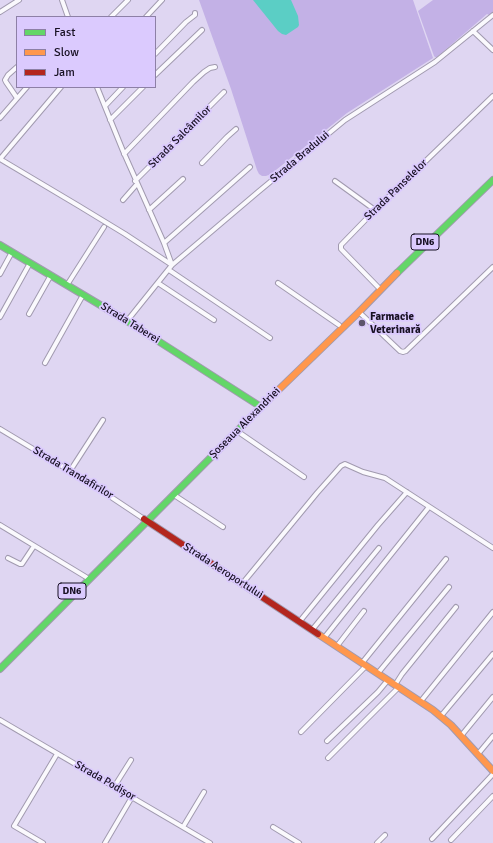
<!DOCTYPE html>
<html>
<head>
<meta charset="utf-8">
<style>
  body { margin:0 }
  #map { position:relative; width:493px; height:843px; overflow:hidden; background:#dfd6f2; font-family:Signika,sans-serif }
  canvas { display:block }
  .legend { position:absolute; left:16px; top:16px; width:140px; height:72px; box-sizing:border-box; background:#dbcafe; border:1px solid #8d80a6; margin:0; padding:5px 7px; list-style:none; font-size:12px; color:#171022 }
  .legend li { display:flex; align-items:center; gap:8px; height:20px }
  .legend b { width:20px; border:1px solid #8d80a6 }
</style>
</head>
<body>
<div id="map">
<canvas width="493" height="843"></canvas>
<ul class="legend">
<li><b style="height:5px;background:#63d668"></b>Fast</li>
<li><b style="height:5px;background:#ff974d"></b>Slow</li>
<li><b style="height:5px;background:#b3261e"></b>Jam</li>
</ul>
</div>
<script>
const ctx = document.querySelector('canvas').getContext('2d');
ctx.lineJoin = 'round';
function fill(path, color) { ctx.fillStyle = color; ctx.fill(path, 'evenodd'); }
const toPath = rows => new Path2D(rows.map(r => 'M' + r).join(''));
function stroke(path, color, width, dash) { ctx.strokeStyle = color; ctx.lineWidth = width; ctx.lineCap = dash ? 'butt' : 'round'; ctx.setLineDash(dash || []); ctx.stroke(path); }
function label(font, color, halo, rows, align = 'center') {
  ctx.font = font + ' Signika,sans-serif'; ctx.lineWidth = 3.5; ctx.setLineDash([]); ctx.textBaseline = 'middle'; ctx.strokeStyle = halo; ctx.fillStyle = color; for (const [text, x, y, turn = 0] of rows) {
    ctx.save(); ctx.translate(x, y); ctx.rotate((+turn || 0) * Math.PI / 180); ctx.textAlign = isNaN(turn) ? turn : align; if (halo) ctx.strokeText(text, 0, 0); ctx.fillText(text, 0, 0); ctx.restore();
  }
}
fill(toPath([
  [199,0,413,0,433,58,347,113,271,174,266,176,262,176,259,174,257,170,231,89],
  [433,0,493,0,493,12,489,15,487,14,437,57,435,57,434,56,418,11]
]), '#c3b1e6');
fill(toPath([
  [253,0,291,0,298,16,299,25,298,27,286,35,282,34,278,31]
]), '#5bcec5');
const street = toPath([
  [62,0,68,17],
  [0,12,19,0],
  [111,17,128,0],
  [146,17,162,0],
  [473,31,493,50],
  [155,54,186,22,195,15,195,13],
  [17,67,8,75,5,80,6,82,17,98],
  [155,75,202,30],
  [97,87,123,151,164,243,172,265],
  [105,106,123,87],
  [0,118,27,87],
  [110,120,143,87],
  [124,154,193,82,204,72,210,68,215,67],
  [0,159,79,206,125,234,172,265],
  [0,159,61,87],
  [202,163,227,137,236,129],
  [135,181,224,92],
  [335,181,375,210],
  [123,200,137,184],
  [149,210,183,179],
  [164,243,250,167],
  [169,270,270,338],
  [0,274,12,252],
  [158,283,214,320],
  [278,283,339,325],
  [67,285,104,227],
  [378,287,341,249,341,245,375,210,493,96],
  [359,312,400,351,403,352,406,351,493,267],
  [29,314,51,275],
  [0,317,30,263],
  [127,321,172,265,258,192,345,120,435,62,493,15],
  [45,363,83,295],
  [0,429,90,483,144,519],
  [237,431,304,477],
  [70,471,103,420],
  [174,495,223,527],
  [0,525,86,577],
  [8,558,20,564,22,564,34,546],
  [242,584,317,493,341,466,345,464,363,472,385,478,493,548],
  [300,621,378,525,407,492],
  [312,630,379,548],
  [324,638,429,507],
  [337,646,364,611],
  [362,663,446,559],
  [378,673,449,587],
  [395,685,402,674,456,607],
  [421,701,493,612],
  [441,716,493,654],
  [0,720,210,843],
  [301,732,366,666],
  [461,736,493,697],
  [327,741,378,692,388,680],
  [478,754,493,736],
  [328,758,399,687],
  [114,787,131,760],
  [183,827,204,792],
  [273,827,299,843],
  [432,839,493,774],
  [451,840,493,796],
  [43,843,14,826,57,754],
  [105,843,132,797],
  [377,843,385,835]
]);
const fast = toPath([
  [0,245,127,321,258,405],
  [397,273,493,180],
  [0,669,267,401]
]);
const slow = toPath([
  [267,401,359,312,397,273],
  [318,634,433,710,451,725,493,771]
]);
const jam = toPath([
  [144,519,318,634]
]);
stroke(street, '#a19aaf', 6);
stroke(fast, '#a19aaf', 8);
stroke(slow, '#a19aaf', 8);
stroke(jam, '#a19aaf', 8);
stroke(street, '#faf9fd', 4);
stroke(fast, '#63d668', 6);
stroke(slow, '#ff974d', 6);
stroke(jam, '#b3261e', 6);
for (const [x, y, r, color] of [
  [362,323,4,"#5d556b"]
]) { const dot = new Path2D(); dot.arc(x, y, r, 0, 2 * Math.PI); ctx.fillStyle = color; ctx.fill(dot); stroke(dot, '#dbcafe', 1.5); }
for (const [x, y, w] of [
  [425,242,28],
  [72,591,28]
]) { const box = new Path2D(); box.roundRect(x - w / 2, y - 8, w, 16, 3); ctx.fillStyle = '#dbcafe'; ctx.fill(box); stroke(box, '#171022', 1); }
label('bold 10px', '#171022', null, [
  ["DN6",425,242],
  ["DN6",72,591]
]);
label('11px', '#171022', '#dbcafe', [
  ["Strada Salcâmilor",180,137,-45],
  ["Strada Bradului",300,157,-40],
  ["Strada Panselelor",396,190,-44],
  ["Strada Taberei",130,323,32],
  ["Șoseaua Alexandriei",245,423,-45],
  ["Strada Trandafirilor",73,473,31],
  ["Strada Aeroportului",223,571,33],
  ["Strada Podișor",105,781,30]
]);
label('bold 11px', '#171022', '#dbcafe', [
  ["Farmacie",370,317],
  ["Veterinară",370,330]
], 'left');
</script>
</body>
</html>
